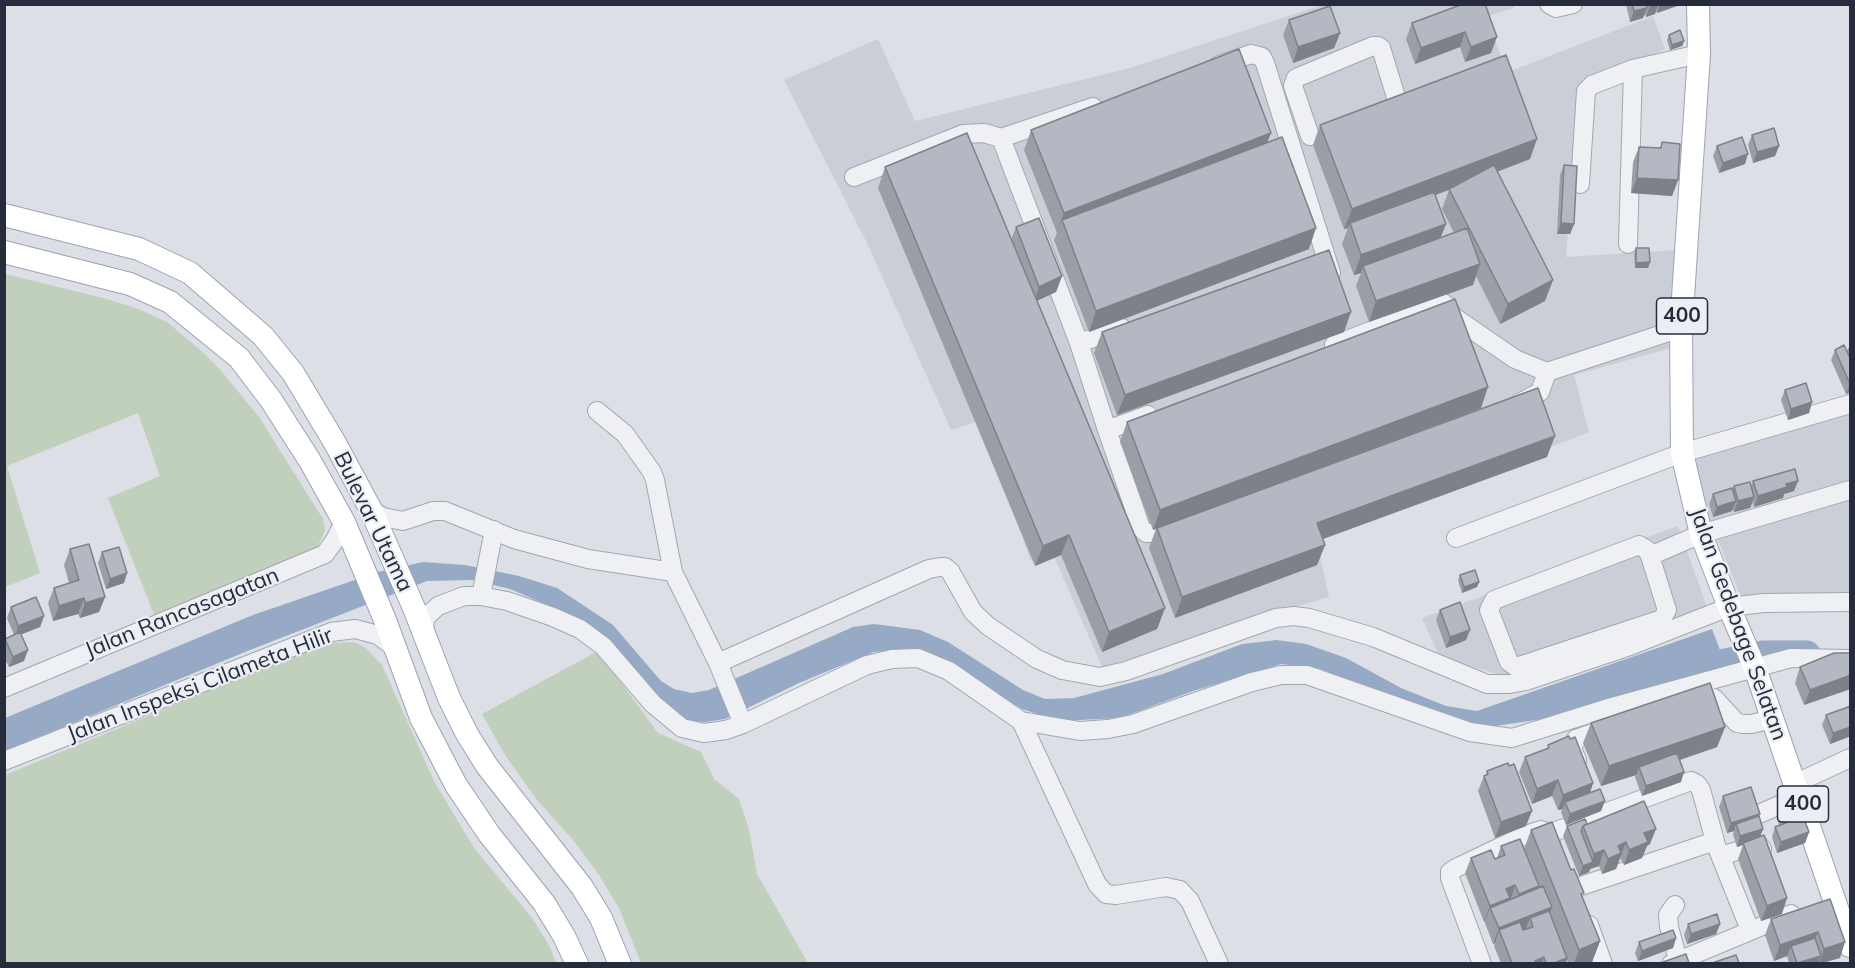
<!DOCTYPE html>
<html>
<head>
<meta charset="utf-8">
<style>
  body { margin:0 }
  #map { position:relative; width:1855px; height:968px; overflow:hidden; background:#dcdfe6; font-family:Mulish,sans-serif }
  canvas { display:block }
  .frame { position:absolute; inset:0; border:6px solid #262c3b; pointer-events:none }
</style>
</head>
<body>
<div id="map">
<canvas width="1855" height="968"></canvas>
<div class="frame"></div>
</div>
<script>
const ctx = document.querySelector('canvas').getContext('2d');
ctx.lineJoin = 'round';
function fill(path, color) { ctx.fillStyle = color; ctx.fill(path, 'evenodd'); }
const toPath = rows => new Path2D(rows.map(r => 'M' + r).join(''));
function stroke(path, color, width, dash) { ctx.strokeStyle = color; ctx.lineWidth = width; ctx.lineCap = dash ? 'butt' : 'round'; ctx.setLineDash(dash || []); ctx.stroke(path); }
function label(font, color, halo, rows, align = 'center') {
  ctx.font = font + ' Mulish,sans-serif'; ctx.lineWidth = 4.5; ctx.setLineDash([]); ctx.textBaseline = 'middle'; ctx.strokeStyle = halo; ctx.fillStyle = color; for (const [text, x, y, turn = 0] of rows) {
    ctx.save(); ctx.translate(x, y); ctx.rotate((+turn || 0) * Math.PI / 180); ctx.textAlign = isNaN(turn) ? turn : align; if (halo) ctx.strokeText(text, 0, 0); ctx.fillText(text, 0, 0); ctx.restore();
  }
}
fill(toPath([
  [1322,5,1512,5,1514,8,1485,17,1508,72,1653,16,1665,49,1579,87,1566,257,1676,250,1682,345,1574,375,1589,432,1316,537,1329,597,1224,628,1175,646,1102,667,1053,554,1031,561,979,421,951,430,867,243,784,80,878,39,915,121,1130,68],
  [1850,406,1850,594,1822,602,1740,595,1700,495,1694,446],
  [1678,526,1710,615,1518,678,1493,673,1439,656,1422,618]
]), '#caced7');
fill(toPath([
  [5,274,107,299,141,310,167,322,198,348,218,367,259,417,323,519,325,531,316,550,155,617,108,498,160,476,138,413,7,466,40,573,5,587],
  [354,642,366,648,382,665,435,783,474,848,532,918,550,947,556,963,5,964,5,775,325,643],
  [598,651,658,733,701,752,714,779,739,799,749,829,757,874,808,963,641,963,619,908,599,875,574,841,537,800,505,755,482,714]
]), '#c1cfbd');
fill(toPath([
  [423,562,465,565,519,576,557,588,613,625,661,681,674,689,692,693,709,690,853,627,874,624,920,630,948,642,1023,690,1045,699,1074,698,1163,674,1242,644,1277,640,1306,644,1346,658,1401,688,1446,706,1477,711,1712,629,1726,666,1571,715,1495,726,1446,719,1318,668,1281,664,1193,691,1120,718,1059,721,1022,709,932,656,907,649,874,652,799,683,725,719,706,722,686,721,662,703,606,639,578,618,510,589,472,580,427,581,245,652,5,751,5,718,253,615,378,572]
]), '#97aac5');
stroke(toPath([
  [1688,670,1763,654,1807,654]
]), '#97aac5', 27);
const minor = toPath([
  [1549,4,1556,8,1573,4],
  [1219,65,1251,54,1262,57,1265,63,1331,273],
  [1310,136,1293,86,1296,78,1373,46,1378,46,1381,48,1396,97],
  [1001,138,1093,107],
  [854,177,963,134,984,133,1001,138,1079,343,1107,430,1148,415],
  [1580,184,1586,91,1592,85,1633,69,1699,54],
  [1628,244,1633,69],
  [1079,343,1122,328],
  [1334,345,1443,303,1447,306,1454,317,1515,359,1547,372,1681,328],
  [1518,404,1540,392,1547,372],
  [597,411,625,434,652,472,655,480,673,572],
  [1107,430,1141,528,1146,533,1158,533,1177,526],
  [371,510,383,517,403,521,433,511,445,511,514,539,588,559,673,572,718,663,743,724],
  [1456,538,1682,453,1850,404],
  [1650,556,1667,610,1662,619,1516,667,1509,662,1489,610,1494,600,1639,545,1647,550,1650,556,1701,534,1850,490],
  [481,596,494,530],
  [424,634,425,618,438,606,464,596,481,596,507,601,553,617,580,629,603,646,653,704,682,728,704,733,726,730,743,724,867,665,892,659,918,658,949,671,1021,721,1080,731,1108,729,1133,724,1252,682,1281,675,1307,675,1470,732,1512,738,1605,709,1791,658,1850,659],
  [718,663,929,569,940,567,945,567,950,571,973,612,988,626,1037,659,1062,670,1100,677,1126,671,1276,618,1294,616,1309,618,1373,637,1487,684,1510,684,1526,681,1630,646,1729,607,1764,603,1850,602],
  [4,688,325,554,335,540,344,522],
  [1694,700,1705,697,1714,698,1737,723,1743,724,1751,724,1773,719],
  [1021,721,1097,884,1106,894,1116,895,1166,887,1180,890,1190,901,1219,964],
  [1577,760,1573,751,1573,745,1576,739,1607,728],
  [4,761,331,632,355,629,378,635,395,648],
  [1797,786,1805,779,1850,758],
  [1759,814,1800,796],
  [1551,833,1691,781,1697,784,1701,790,1715,841,1575,888],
  [1716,845,1750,930],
  [1721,856,1756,845,1759,845,1762,849],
  [1675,905,1668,915,1669,927,1678,960],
  [1589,925,1603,964],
  [1482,964,1450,878,1450,872,1456,868,1525,835,1541,830,1551,833,1552,836],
  [1671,964,1791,914]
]);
const major = toPath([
  [1698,4,1699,54,1681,328,1682,453,1701,534,1729,607,1755,668,1850,946],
  [4,215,139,249,190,273,263,336,293,373,335,443,371,510,414,608,449,698,467,734,487,766,582,887,601,918,620,964],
  [4,252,130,284,170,302,239,358,271,400,310,461,344,522,385,620,421,718,456,785,489,834,544,903,564,936,577,964]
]);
stroke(minor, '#a2a6af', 20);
stroke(major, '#9ca3b1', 24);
stroke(minor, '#eef0f4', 18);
stroke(major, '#fff', 22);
fill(toPath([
  [1463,4,1491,53,1465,62,1460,47,1415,64,1406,39,1412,23],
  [1626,4,1678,4,1677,6,1657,13,1656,11,1655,14,1646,17,1645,14,1643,18,1630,22],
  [1289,20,1340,33,1334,48,1293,63,1283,35],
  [1669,35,1684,41,1682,46,1670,50,1667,40],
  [1320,125,1530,159,1497,172,1545,301,1500,324,1476,276,1473,285,1369,322,1356,286,1361,273,1354,275,1342,244,1348,228,1344,229,1313,145],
  [1449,190,1442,209,1454,233,1441,238,1435,195],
  [1031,130,1267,142,1309,249,1089,332,1054,240,1057,233,1024,150],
  [1752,135,1779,146,1775,156,1753,163,1748,145],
  [1662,142,1678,180,1672,196,1631,193,1633,162,1639,147,1660,148],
  [1717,146,1745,164,1719,173,1713,156],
  [1564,165,1574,224,1570,234,1557,234,1560,175],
  [885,167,1011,240,1016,227,1062,276,1056,292,1037,301,1165,608,1157,629,1102,652,1061,555,1035,566,878,188],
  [1636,248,1650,262,1648,268,1635,268,1634,254],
  [1102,332,1344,332,1117,415,1094,353],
  [1851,347,1851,392,1846,394,1831,360,1835,350,1847,352,1848,348],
  [1785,390,1812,402,1809,413,1788,420,1781,400],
  [1481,408,1306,473,1547,457,1323,539,1325,545,1317,565,1175,618,1149,548,1156,529,1153,530,1120,442,1127,422],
  [1753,481,1794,491,1784,494,1783,498,1754,507,1753,502,1750,508,1734,512,1733,508,1732,511,1713,517,1709,504,1713,494,1732,490,1734,486,1751,487],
  [70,549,105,597,99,612,80,618,78,614,53,621,48,603,54,588,69,583,64,565],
  [102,552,124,583,106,589,98,563],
  [1460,575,1479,582,1477,587,1462,593,1458,580],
  [11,607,44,616,40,627,21,634,24,661,9,667,4,658,4,639,14,635,7,618],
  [1440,610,1466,640,1446,648,1436,620],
  [1851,653,1804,705,1795,683,1800,667],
  [1851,706,1851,736,1830,744,1822,725,1826,715],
  [1591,723,1725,727,1717,747,1680,760,1681,782,1642,796,1635,777,1636,775,1601,786,1583,743],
  [1548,745,1593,783,1590,793,1601,811,1566,825,1561,812,1563,809,1558,810,1552,796,1532,804,1519,772,1525,757,1547,749],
  [1487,771,1526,826,1495,838,1478,791,1484,776,1486,775],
  [1723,796,1759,816,1763,829,1760,837,1782,914,1761,921,1738,859,1743,845,1737,847,1733,834,1734,831,1727,833,1719,807],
  [1781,811,1807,818,1806,822,1809,832,1805,843,1777,853,1772,837,1775,827,1779,826,1778,821],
  [1587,824,1650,844,1647,846,1642,858,1624,865,1620,858,1616,869,1602,874,1599,866,1590,869,1589,872,1579,876,1563,836,1567,826],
  [1531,830,1582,897,1600,941,1592,962,1588,963,1568,963,1567,960,1566,963,1501,963,1494,946,1495,943,1493,944,1485,923,1485,921,1484,922,1465,873,1471,858,1495,859,1497,858,1501,846,1524,849],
  [1830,899,1840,958,1822,963,1789,963,1787,956,1774,961,1765,935,1771,919],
  [1688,924,1720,924,1716,934,1687,944,1684,935],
  [1676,938,1673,948,1638,961,1635,953,1639,942]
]), '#9a9ea7');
fill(toPath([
  [1656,4,1658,4,1655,14,1646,17,1650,6],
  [1660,4,1678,4,1677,6,1657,13],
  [1647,8,1643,18,1630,22,1634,11],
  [1465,32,1460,47,1415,64,1421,48],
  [1340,33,1334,48,1293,63,1298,47],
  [1497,37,1491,53,1465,62,1471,47],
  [1684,41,1682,46,1670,50,1672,45],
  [1271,133,1263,153,1062,220,1056,233,1064,213],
  [1537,139,1530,159,1351,227,1350,223,1348,228,1344,229,1352,209],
  [1779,146,1775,156,1753,163,1757,152],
  [1748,154,1745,164,1719,173,1723,163],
  [1637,178,1678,180,1672,196,1631,193],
  [1561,223,1574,224,1570,234,1557,234],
  [1446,224,1438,244,1363,266,1361,273,1354,275,1361,255],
  [1316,228,1309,249,1089,332,1096,311],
  [1650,262,1648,268,1635,268,1636,263],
  [1480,264,1473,285,1369,322,1376,301],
  [1062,276,1056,292,1034,302,1039,287],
  [1553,280,1545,301,1500,324,1508,304],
  [1351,312,1344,332,1117,415,1125,395],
  [1851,383,1851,392,1846,394,1850,384],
  [1488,387,1481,408,1157,529,1157,528,1156,529,1153,530,1160,510],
  [1812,402,1809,413,1788,420,1791,409],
  [1555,436,1547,457,1309,544,1317,523],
  [1798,481,1794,491,1784,494,1783,498,1754,507,1758,496,1786,484],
  [1754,497,1750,508,1734,512,1738,501],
  [1736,501,1732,511,1713,517,1717,507],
  [1069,535,1061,555,1035,566,1043,546],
  [1325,545,1317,565,1175,618,1182,597],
  [127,573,124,583,106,589,110,579],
  [1479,582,1477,587,1462,593,1464,587],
  [105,597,99,612,80,618,85,603],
  [84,598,78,614,53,621,59,606],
  [1165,608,1157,629,1102,652,1109,632],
  [44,616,40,627,15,637,18,626],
  [1470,630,1466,640,1446,648,1450,637],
  [28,650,24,661,9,667,13,657],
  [1851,675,1851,689,1804,705,1810,690],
  [1725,727,1717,747,1641,773,1639,767,1636,775,1601,786,1609,766],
  [1851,727,1851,736,1830,744,1833,733],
  [1684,772,1681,782,1642,796,1646,786],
  [1558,780,1552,796,1532,804,1537,789],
  [1593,783,1588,799,1565,802,1563,809,1558,810,1563,795],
  [1605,801,1601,811,1566,825,1570,814],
  [1532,811,1526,826,1495,838,1501,822],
  [1760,814,1756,824,1736,824,1734,831,1727,833,1731,823],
  [1656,829,1650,844,1647,846,1642,858,1624,865,1629,850,1644,833],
  [1763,829,1759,839,1743,843,1743,845,1737,847,1740,836],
  [1809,832,1805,843,1777,853,1781,842],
  [1626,842,1616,869,1602,874,1608,859,1618,846],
  [1604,850,1599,866,1590,869,1589,872,1579,876,1583,866,1592,862,1594,854],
  [1515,885,1510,901,1490,908,1485,921,1484,922,1490,906,1506,889],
  [1539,886,1534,901,1513,909,1519,894],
  [1787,898,1782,914,1761,921,1767,906],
  [1552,907,1546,923,1533,927,1530,918,1525,931,1499,930,1495,943,1493,944,1499,928],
  [1720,924,1716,934,1687,944,1691,934],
  [1818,932,1812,947,1791,946,1787,956,1774,961,1780,945],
  [1676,938,1673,948,1638,961,1642,951],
  [1600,941,1592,962,1588,963,1574,963,1579,950],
  [1845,942,1840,958,1822,963,1819,963,1824,949],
  [1821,956,1818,963,1798,963],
  [1544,957,1542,963,1534,963,1535,961],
  [1567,958,1566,963,1554,963]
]), '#7d8188');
const building = toPath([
  [1463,4,1485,4,1497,37,1471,47,1465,32,1421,48,1412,23,1463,4],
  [1632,4,1646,4,1647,8,1634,11,1632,4],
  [1330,6,1340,33,1298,47,1289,20,1330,6],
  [1680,30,1684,41,1672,45,1669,35,1680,30],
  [1239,49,1271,133,1064,213,1031,130,1239,49],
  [1506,55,1537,139,1352,209,1320,125,1506,55],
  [1774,128,1779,146,1757,152,1752,135,1774,128],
  [967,133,1165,608,1109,632,1069,535,1043,546,885,167,967,133],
  [1282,137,1316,228,1096,311,1062,220,1282,137],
  [1742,137,1748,154,1723,163,1717,146,1742,137],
  [1662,142,1680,144,1678,180,1637,178,1639,147,1661,148,1662,142],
  [1494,165,1553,280,1508,304,1449,189,1494,165],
  [1564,165,1577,166,1574,224,1561,223,1564,165],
  [1434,192,1446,224,1361,255,1350,223,1434,192],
  [1039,218,1062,276,1039,287,1016,227,1039,218],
  [1467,228,1480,264,1376,301,1363,266,1467,228],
  [1636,248,1649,248,1650,262,1636,263,1636,248],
  [1329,250,1351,312,1125,395,1102,332,1329,250],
  [1455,299,1488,387,1160,510,1127,422,1455,299],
  [1844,345,1851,360,1850,384,1835,350,1844,345],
  [1806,383,1812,402,1791,409,1785,390,1806,383],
  [1538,388,1555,436,1317,523,1325,545,1182,597,1157,528,1538,388],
  [1795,469,1798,481,1786,484,1787,487,1758,496,1753,481,1795,469],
  [1750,482,1754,497,1738,501,1734,486,1750,482],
  [1732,488,1736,501,1717,507,1713,494,1732,488],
  [89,544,105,597,85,603,84,598,59,606,54,588,79,580,70,549,89,544],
  [119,547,127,573,110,579,102,552,119,547],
  [1475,570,1479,582,1464,587,1460,575,1475,570],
  [36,597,44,616,18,626,11,607,36,597],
  [1460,602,1470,630,1450,637,1440,610,1460,602],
  [20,632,28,650,13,657,5,639,20,632],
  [1834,653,1851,653,1851,675,1810,690,1800,667,1834,653],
  [1710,683,1725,727,1609,766,1591,723,1710,683],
  [1851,706,1851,727,1833,733,1826,715,1851,706],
  [1569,736,1570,739,1575,737,1593,783,1563,795,1558,780,1537,789,1525,757,1549,748,1548,745,1569,736],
  [1677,753,1684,772,1646,786,1639,767,1677,753],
  [1508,763,1509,766,1514,764,1532,811,1501,822,1484,776,1488,774,1487,771,1508,763],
  [1751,787,1760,814,1731,823,1723,796,1751,787],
  [1600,789,1605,801,1570,814,1565,802,1600,789],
  [1644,801,1656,829,1644,833,1648,842,1629,850,1626,842,1618,846,1621,853,1608,859,1604,850,1594,854,1583,826,1644,801],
  [1803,804,1807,818,1804,819,1809,832,1781,842,1775,827,1786,823,1781,811,1803,804],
  [1759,816,1763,829,1740,836,1736,824,1759,816],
  [1585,819,1587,824,1583,826,1581,831,1593,862,1583,866,1567,826,1585,819],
  [1552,822,1571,870,1574,869,1584,893,1581,894,1600,941,1579,950,1531,830,1552,822],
  [1764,835,1787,898,1767,906,1743,843,1764,835],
  [1520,839,1539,886,1519,894,1515,885,1506,889,1510,898,1490,906,1471,858,1491,850,1495,859,1505,855,1501,846,1520,839],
  [1543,886,1552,907,1499,928,1490,908,1543,886],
  [1830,899,1845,942,1824,949,1818,932,1780,945,1771,919,1830,899],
  [1549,911,1567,958,1554,963,1546,963,1544,957,1535,961,1535,963,1512,963,1499,930,1520,922,1523,930,1533,927,1530,918,1549,911],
  [1717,914,1720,924,1691,934,1688,924,1717,914],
  [1673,930,1676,938,1642,951,1639,942,1673,930],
  [1815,938,1821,956,1797,963,1791,946,1815,938],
  [1686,954,1689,963,1663,963,1663,962,1686,954],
  [1736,955,1739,963,1712,963,1736,955]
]);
fill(building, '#b3b8c2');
stroke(building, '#7d8188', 1.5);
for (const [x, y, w] of [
  [1682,316,51],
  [1803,804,51]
]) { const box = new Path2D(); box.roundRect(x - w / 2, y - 18, w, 36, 4.5); ctx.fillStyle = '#ebeef3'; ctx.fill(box); stroke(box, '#262c3b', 1.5); }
label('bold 21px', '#262c3b', null, [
  ["400",1682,316],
  ["400",1803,804]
]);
label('22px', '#262c3b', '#ebeef3', [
  ["Bulevar Utama",373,522,64],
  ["Jalan Rancasagatan",182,613,-22],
  ["Jalan Gedebage Selatan",1738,624,70],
  ["Jalan Inspeksi Cilameta Hilir",200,685,-21]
]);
</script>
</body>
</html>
